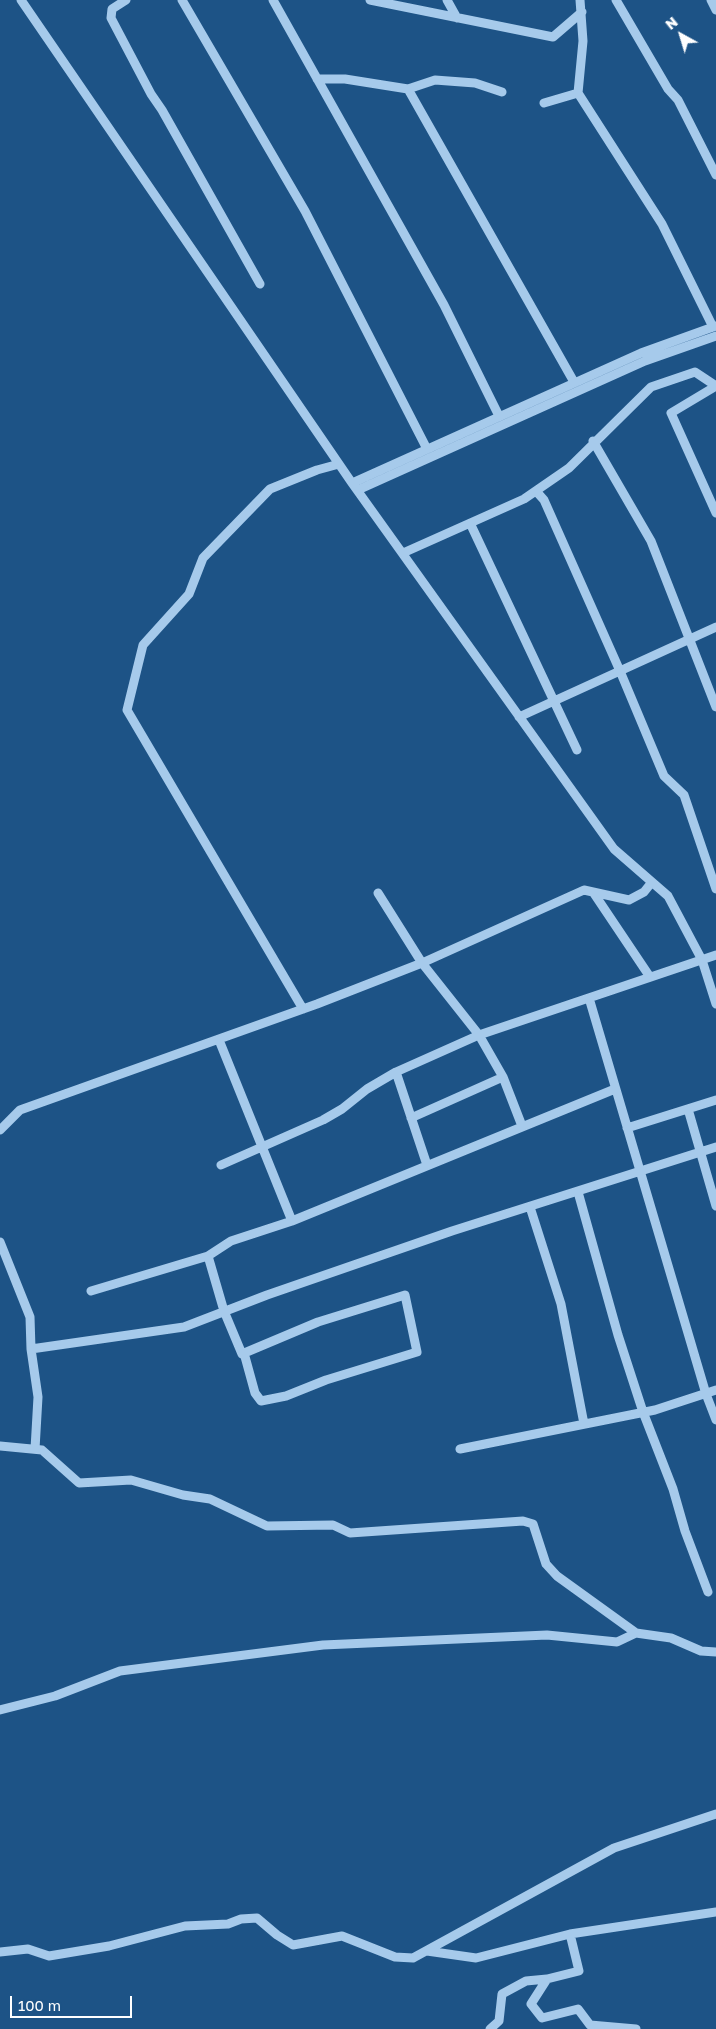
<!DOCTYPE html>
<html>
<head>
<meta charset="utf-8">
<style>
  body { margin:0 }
  #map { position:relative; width:716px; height:2029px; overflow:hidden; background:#1d5386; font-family:"Golos Text",sans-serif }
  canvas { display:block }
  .north { position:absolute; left:656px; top:10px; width:50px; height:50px; -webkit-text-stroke:4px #1d5386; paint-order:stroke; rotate:321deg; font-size:14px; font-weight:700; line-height:20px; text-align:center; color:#fff }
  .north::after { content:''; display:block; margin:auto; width:18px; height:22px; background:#fff; clip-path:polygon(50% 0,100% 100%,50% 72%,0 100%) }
  .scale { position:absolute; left:10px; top:1996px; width:122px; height:22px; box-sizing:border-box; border:2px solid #fff; border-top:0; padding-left:6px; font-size:15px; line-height:18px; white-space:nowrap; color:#fff; -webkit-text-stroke:4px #1d5386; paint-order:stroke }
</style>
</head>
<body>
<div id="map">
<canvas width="716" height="2029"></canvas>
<div class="north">N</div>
<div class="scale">100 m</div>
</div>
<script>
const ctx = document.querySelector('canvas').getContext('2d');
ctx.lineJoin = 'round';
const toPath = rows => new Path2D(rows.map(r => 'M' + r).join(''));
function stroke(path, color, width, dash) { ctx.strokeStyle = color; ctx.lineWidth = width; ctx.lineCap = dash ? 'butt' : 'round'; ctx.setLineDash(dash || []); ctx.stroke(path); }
stroke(toPath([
  [21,0,352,483,614,849,668,896,702,960,716,1004],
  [126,0,112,9,111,18,151,94,162,110,260,284],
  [182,0,305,211,427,449],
  [273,0,444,305,499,416],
  [370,0,553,37,582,12],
  [447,0,457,18],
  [616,0,668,89,678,100,716,175],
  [711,0,716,10],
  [317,79,345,79,408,89,435,80,475,83,502,92],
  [408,89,574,382],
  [578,93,662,224,713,327],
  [544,103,578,93,583,41,580,0],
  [593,441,651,541,716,707],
  [352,483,641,353,716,326],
  [358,490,645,361,716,336],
  [536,491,544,500,620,671,664,776,684,795,716,889],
  [470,523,577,750],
  [403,553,524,499,569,468,651,387,695,372,716,386,671,413,716,513],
  [519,717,716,627],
  [593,892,650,977],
  [378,893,422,963,479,1035,503,1077,522,1126],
  [589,998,706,1394,716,1420],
  [303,1009,127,710,143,645,189,594,203,558,270,489,317,470,339,464],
  [219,1040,292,1221],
  [396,1072,427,1165],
  [688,1109,716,1206],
  [411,1118,503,1077],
  [627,1128,716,1100],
  [0,1130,20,1110,317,1004,422,963,584,890,629,900,644,892,652,882],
  [221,1165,323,1120,342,1109,367,1089,396,1072,479,1035,716,955],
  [578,1192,618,1335,643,1412,673,1489,685,1531,708,1592],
  [530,1207,561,1304,584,1424],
  [0,1242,30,1317,31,1349,38,1397,35,1449],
  [208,1256,224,1311,242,1354,318,1322,405,1295,417,1352,326,1380,286,1396,261,1401,255,1393,244,1353],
  [91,1291,208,1256,231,1241,292,1221,615,1089],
  [31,1349,184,1327,267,1295,452,1231,716,1147],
  [0,1446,42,1450,79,1483,131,1480,183,1495,210,1499,267,1526,333,1525,350,1533,523,1521,533,1524,546,1564,557,1576,636,1633,671,1638,701,1651,716,1652],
  [460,1449,655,1410,716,1390],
  [0,1710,55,1696,120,1671,323,1645,547,1635,617,1642,636,1633],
  [570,1934,579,1971,547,1979,531,2004,542,2018,578,2009,590,2025,636,2029],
  [427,1951,476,1958,570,1934,716,1912],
  [0,1952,28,1949,49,1956,109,1946,185,1926,228,1924,241,1919,257,1918,277,1935,293,1945,342,1936,395,1957,413,1958,614,1848,716,1814],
  [490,2029,499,2021,502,1994,526,1981,547,1979]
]), '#a6caeb', 9);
</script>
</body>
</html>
